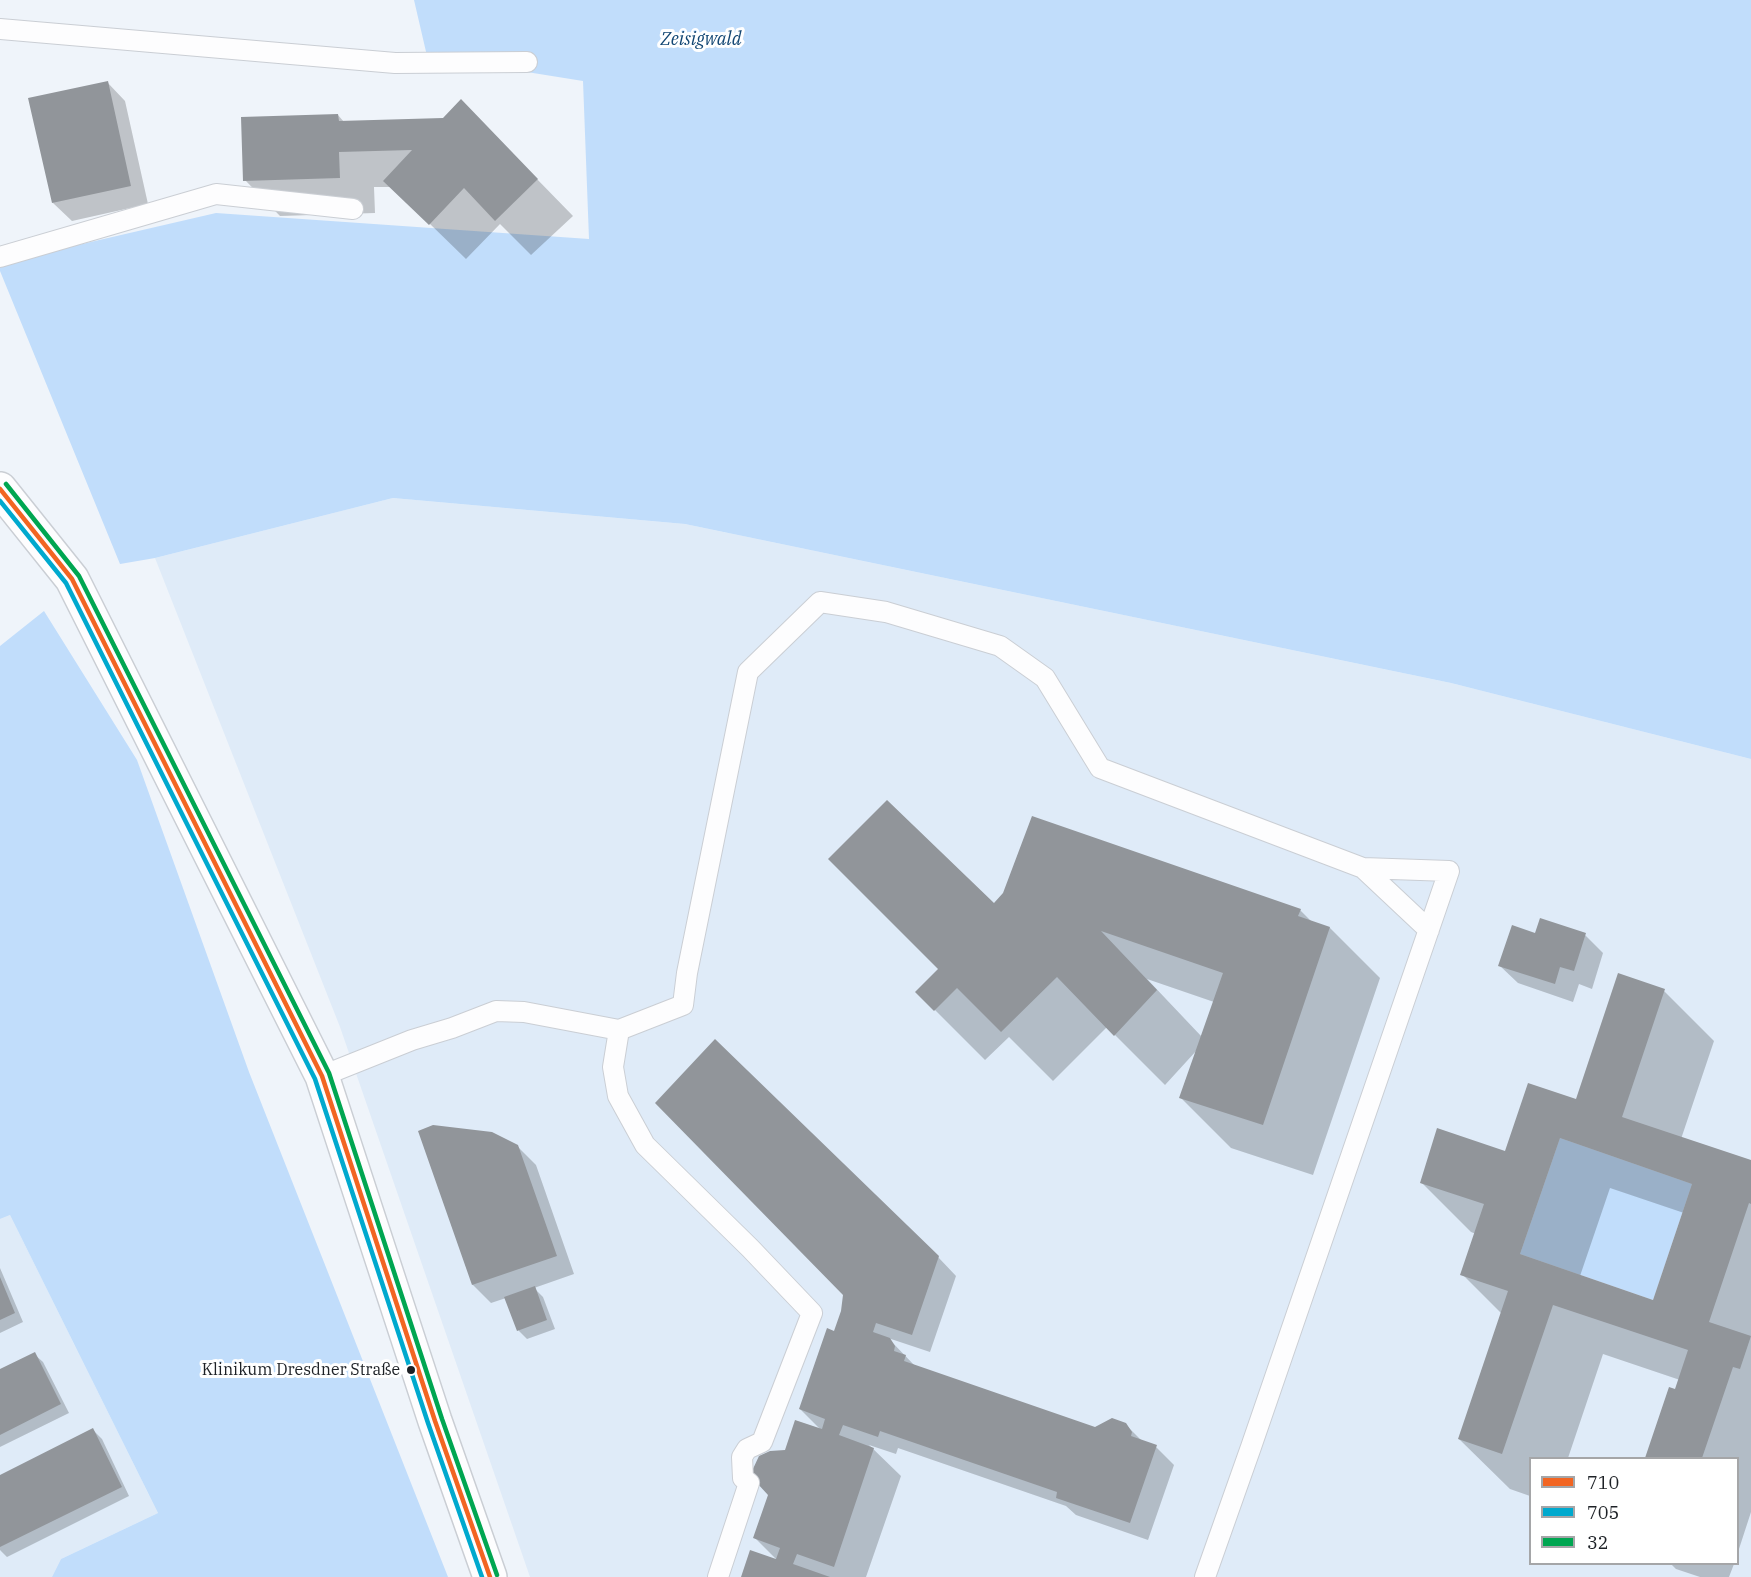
<!DOCTYPE html>
<html>
<head>
<meta charset="utf-8">
<style>
  body { margin:0 }
  #map { position:relative; width:1751px; height:1577px; overflow:hidden; background:#eff4fa; font-family:"IBM Plex Serif",serif }
  canvas { display:block }
  .legend { position:absolute; left:1529px; top:1457px; width:210px; height:108px; box-sizing:border-box; background:#fff; border:2px solid #a5a6a8; margin:0; padding:8px 10px; list-style:none; font-size:18px; color:#1d2126 }
  .legend li { display:flex; align-items:center; gap:12px; height:30px }
  .legend b { width:30px; border:2px solid #a5a6a8 }
</style>
</head>
<body>
<div id="map">
<canvas width="1751" height="1577"></canvas>
<ul class="legend">
<li><b style="height:8px;background:#f26522"></b>710</li>
<li><b style="height:8px;background:#00a9ce"></b>705</li>
<li><b style="height:8px;background:#00a651"></b>32</li>
</ul>
</div>
<script>
const ctx = document.querySelector('canvas').getContext('2d');
ctx.lineJoin = 'round';
function fill(path, color) { ctx.fillStyle = color; ctx.fill(path, 'evenodd'); }
const toPath = rows => new Path2D(rows.map(r => 'M' + r).join(''));
function stroke(path, color, width, dash) { ctx.strokeStyle = color; ctx.lineWidth = width; ctx.lineCap = dash ? 'butt' : 'round'; ctx.setLineDash(dash || []); ctx.stroke(path); }
function label(font, color, halo, rows, align = 'center') {
  ctx.font = font + ' "IBM Plex Serif",serif'; ctx.lineWidth = 6; ctx.setLineDash([]); ctx.textBaseline = 'middle'; ctx.strokeStyle = halo; ctx.fillStyle = color; for (const [text, x, y, turn = 0] of rows) {
    ctx.save(); ctx.translate(x, y); ctx.rotate((+turn || 0) * Math.PI / 180); ctx.textAlign = isNaN(turn) ? turn : align; if (halo) ctx.strokeText(text, 0, 0); ctx.fillText(text, 0, 0); ctx.restore();
  }
}
fill(toPath([
  [393,498,685,524,1451,683,1751,759,1751,1577,530,1577,340,1027,155,558],
  [1530,1458,1738,1458,1738,1564,1530,1564],
  [10,1215,158,1513,61,1559,52,1577,0,1577,0,1219]
]), '#dfebf8');
fill(toPath([
  [414,0,1751,0,1751,759,1451,683,685,524,393,498,155,558,120,564,0,271,0,263,216,213,589,239,583,81,427,56],
  [44,611,137,760,249,1072,448,1577,52,1577,61,1559,158,1513,10,1215,0,1219,0,646],
  [1560,1138,1692,1184,1653,1300,1520,1254]
]), '#c1ddfb');
fill(toPath([
  [107,82,125,101,148,204,72,221,53,203],
  [338,115,344,122,496,137,573,216,531,255,500,224,466,259,392,187,374,187,375,213,280,216,245,180],
  [994,905,1300,910,1312,922,1330,928,1380,978,1313,1175,1231,1148,1181,1098,1197,1050,1165,1085,1107,1027,1053,1081,1009,1037,985,1060,917,992,940,969],
  [1147,979,1214,1002,1202,1037],
  [1536,935,1585,935,1603,953,1592,989,1579,984,1573,1002,1518,983,1499,965],
  [1664,991,1714,1041,1681,1139,1751,1162,1751,1512,1738,1552,1738,1458,1646,1458,1670,1388,1676,1390,1680,1380,1603,1354,1568,1458,1530,1458,1530,1496,1510,1489,1459,1439,1502,1314,1462,1274,1476,1234,1471,1232,1421,1182,1506,1153,1577,1101],
  [1610,1188,1684,1213,1654,1302,1580,1276],
  [434,1126,492,1134,517,1146,536,1165,574,1274,534,1288,543,1297,555,1329,527,1339,519,1331,506,1298,491,1303,473,1285],
  [938,1257,956,1276,930,1352,888,1338,916,1367,1095,1428,1126,1425,1143,1442,1156,1447,1174,1465,1148,1540,1076,1515,1066,1506,898,1448,896,1454,869,1445,901,1476,866,1577,742,1577,778,1561,755,1538,786,1451,822,1431,800,1409,835,1333],
  [0,1268,23,1322,0,1333],
  [34,1354,43,1362,69,1413,0,1447,0,1371],
  [93,1430,102,1439,129,1496,7,1557,0,1550,0,1476],
  [1671,1564,1734,1564,1729,1577,1700,1577,1676,1569]
]), '#0003');
fill(toPath([
  [108,81,131,186,52,203,28,98],
  [461,99,538,179,495,221,464,188,429,225,383,181,412,150,339,152,340,178,243,181,241,117,338,114,339,121,443,118],
  [887,800,994,903,1003,893,1032,816,1301,909,1298,916,1330,927,1263,1125,1179,1098,1223,973,1101,931,1157,990,1114,1036,1057,977,1001,1032,957,988,934,1011,915,992,938,969,828,859],
  [1540,918,1586,933,1574,971,1560,967,1555,984,1498,966,1512,925,1535,933],
  [1618,973,1665,989,1622,1117,1751,1160,1751,1204,1749,1203,1709,1322,1751,1336,1740,1369,1733,1367,1702,1458,1645,1458,1669,1387,1675,1389,1688,1350,1553,1305,1502,1454,1458,1439,1508,1291,1460,1275,1484,1204,1420,1183,1437,1128,1505,1151,1528,1083,1576,1099],
  [1560,1138,1692,1184,1653,1300,1520,1254],
  [715,1039,939,1256,912,1335,876,1323,873,1332,890,1338,895,1346,894,1351,906,1355,904,1361,1095,1427,1112,1418,1126,1423,1132,1432,1131,1436,1157,1445,1130,1523,1056,1498,1057,1492,880,1431,878,1437,843,1425,839,1435,874,1448,834,1567,797,1554,793,1564,830,1577,741,1577,750,1550,776,1559,780,1548,753,1538,768,1495,757,1483,752,1471,759,1456,770,1451,785,1450,795,1420,822,1429,825,1419,799,1409,827,1328,834,1331,841,1311,843,1295,655,1103],
  [433,1125,492,1132,518,1145,557,1256,472,1285,418,1131],
  [0,1277,15,1313,0,1320],
  [535,1286,547,1320,517,1331,504,1297],
  [35,1352,61,1404,0,1435,0,1369],
  [93,1428,122,1487,0,1547,0,1475]
]), '#91959a');
const lane = toPath([
  [0,29,395,63,527,62],
  [0,257,216,194,353,209],
  [1363,868,1429,930],
  [619,1030,613,1067,618,1096,645,1145,750,1248,812,1313,762,1442,747,1449,742,1457,743,1478,749,1483,718,1577],
  [322,1076,412,1040,452,1028,496,1011,524,1012,619,1030,683,1005,687,973,748,672,820,602,886,612,1000,646,1045,678,1100,768,1363,868,1449,871,1251,1447,1205,1577]
]);
const primary = toPath([
  [0,489,72,579,322,1076,435,1421,490,1577]
]);
stroke(lane, '#caced4', 22);
stroke(primary, '#caced4', 36);
stroke(lane, '#fdfdfe', 20);
stroke(primary, '#fdfdfe', 33);
stroke(toPath([
  [0,489,72,579,322,1076,435,1421,490,1577]
]), '#f26522', 4.5);
stroke(toPath([
  [0,501,66,583,315,1079,428,1423,482,1577]
]), '#00a9ce', 4.5);
stroke(toPath([
  [6,484,79,576,329,1073,442,1419,497,1575]
]), '#00a651', 4.5);
for (const [x, y, r, color] of [
  [411,1370,5,"#1d2126"]
]) { const dot = new Path2D(); dot.arc(x, y, r, 0, 2 * Math.PI); ctx.fillStyle = color; ctx.fill(dot); stroke(dot, '#fff', 2); }
label('16px', '#1d2126', '#fff', [
  ["Klinikum Dresdner Straße",400,1370]
], 'right');
label('italic 18px', '#124673', '#fff', [
  ["Zeisigwald",701,40]
]);
</script>
</body>
</html>
